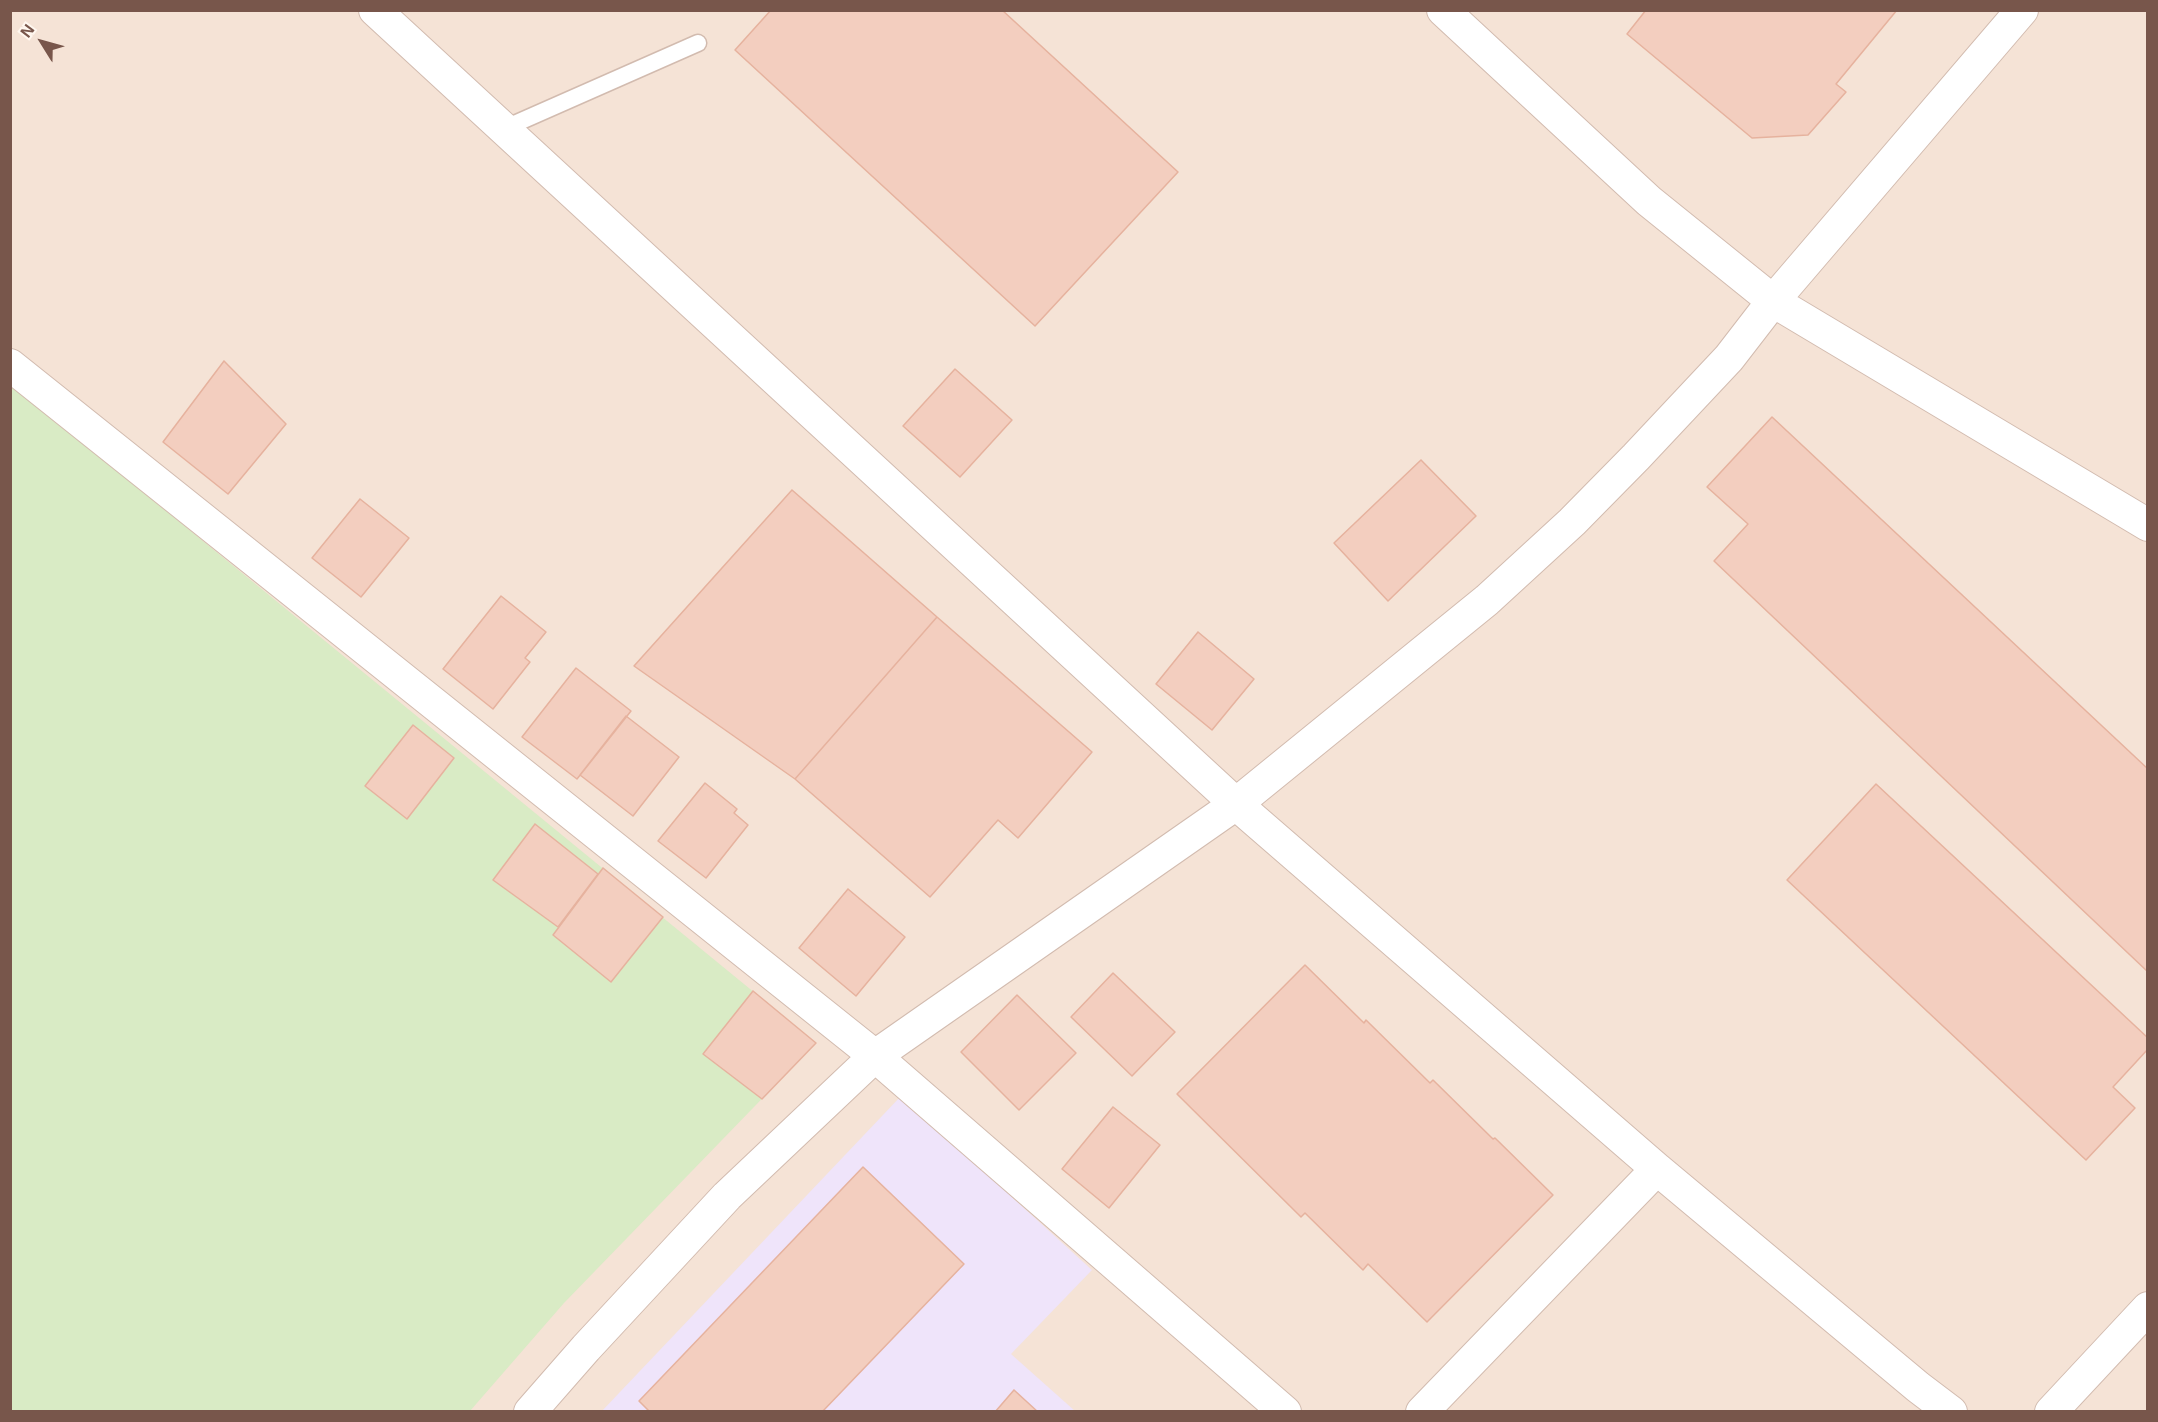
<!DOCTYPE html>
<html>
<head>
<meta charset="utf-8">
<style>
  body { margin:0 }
  #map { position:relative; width:2158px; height:1422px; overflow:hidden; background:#fdf2e8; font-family:Arial,sans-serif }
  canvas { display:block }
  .frame { position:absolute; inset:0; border:12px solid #78564b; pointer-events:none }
  .north { position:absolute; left:12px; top:12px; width:60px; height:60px; -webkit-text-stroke:4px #fff7ef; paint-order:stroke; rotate:307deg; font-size:16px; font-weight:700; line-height:24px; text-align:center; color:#78564b }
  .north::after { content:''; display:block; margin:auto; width:21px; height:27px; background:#78564b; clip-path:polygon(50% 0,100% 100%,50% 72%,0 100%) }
</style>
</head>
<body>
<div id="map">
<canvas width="2158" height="1422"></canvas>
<div class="frame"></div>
<div class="north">N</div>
</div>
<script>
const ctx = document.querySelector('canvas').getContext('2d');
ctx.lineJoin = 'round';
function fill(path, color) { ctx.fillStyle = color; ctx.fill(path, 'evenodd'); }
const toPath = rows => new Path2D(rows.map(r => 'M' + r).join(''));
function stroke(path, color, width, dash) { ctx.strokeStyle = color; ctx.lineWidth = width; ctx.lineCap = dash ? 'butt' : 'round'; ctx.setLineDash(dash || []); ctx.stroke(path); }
fill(toPath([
  [11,11,2147,11,2147,1411,11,1411]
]), '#f5e3d6');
fill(toPath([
  [901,1096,1092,1270,1011,1354,1075,1411,601,1412]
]), '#efe4fa');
fill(toPath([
  [10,383,816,1043,564,1303,470,1411,11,1411]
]), '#d9ebc5');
const building = toPath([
  [771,10,1002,10,1178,172,1035,326,735,50,771,10],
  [1646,10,1897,10,1836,84,1846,92,1808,135,1752,138,1627,34,1646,10],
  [224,361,286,424,228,494,163,442,224,361],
  [955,369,1012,420,960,477,903,426,955,369],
  [1772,417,2148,769,2148,972,1714,561,1748,524,1707,487,1772,417],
  [1421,460,1476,516,1388,601,1334,543,1421,460],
  [792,490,937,617,795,779,634,666,792,490],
  [360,499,409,538,361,597,312,558,360,499],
  [501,596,546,632,525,658,530,662,493,709,443,669,501,596],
  [937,617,1092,752,1018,838,998,820,930,897,795,779,937,617],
  [1198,632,1254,679,1212,730,1156,684,1198,632],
  [576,668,631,711,577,779,522,737,576,668],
  [626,716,679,757,633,816,580,775,626,716],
  [413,725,454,758,407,819,365,786,413,725],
  [705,783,737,809,734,813,748,825,706,878,658,841,705,783],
  [1876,784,2148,1038,2148,1049,2113,1087,2135,1108,2086,1160,1787,880,1876,784],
  [535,824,598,874,558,927,493,880,535,824],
  [603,868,663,917,611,982,553,935,603,868],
  [848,889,905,937,856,996,799,948,848,889],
  [1305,965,1364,1023,1366,1020,1430,1083,1433,1080,1493,1139,1495,1138,1553,1195,1427,1322,1368,1264,1363,1270,1305,1213,1301,1217,1177,1094,1305,965],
  [1113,973,1175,1032,1132,1076,1071,1017,1113,973],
  [753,991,816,1043,762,1099,703,1054,753,991],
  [1017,995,1076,1053,1019,1110,961,1052,1017,995],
  [1113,1107,1160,1145,1109,1208,1062,1169,1113,1107],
  [863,1167,964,1264,822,1412,650,1412,639,1401,863,1167],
  [1014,1390,1038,1412,995,1412,1014,1390]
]);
fill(building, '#f3cebf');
stroke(building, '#e6b29e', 1.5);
const lane = toPath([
  [503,129,698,43]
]);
const street = toPath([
  [375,10,1236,804,1657,1169,1422,1412],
  [2022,10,1773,301,2148,525],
  [10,365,875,1056,1285,1412],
  [1657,1169,1918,1387,1951,1412],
  [530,1412,586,1348,727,1196,875,1056,1236,804,1487,600,1572,522,1636,457,1729,358,1773,301,1649,201,1443,10],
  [2051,1412,2148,1308]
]);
stroke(lane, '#d2bbaf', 19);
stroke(street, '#d2bbaf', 34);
stroke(lane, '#fff', 16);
stroke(street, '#fff', 32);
</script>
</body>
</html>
